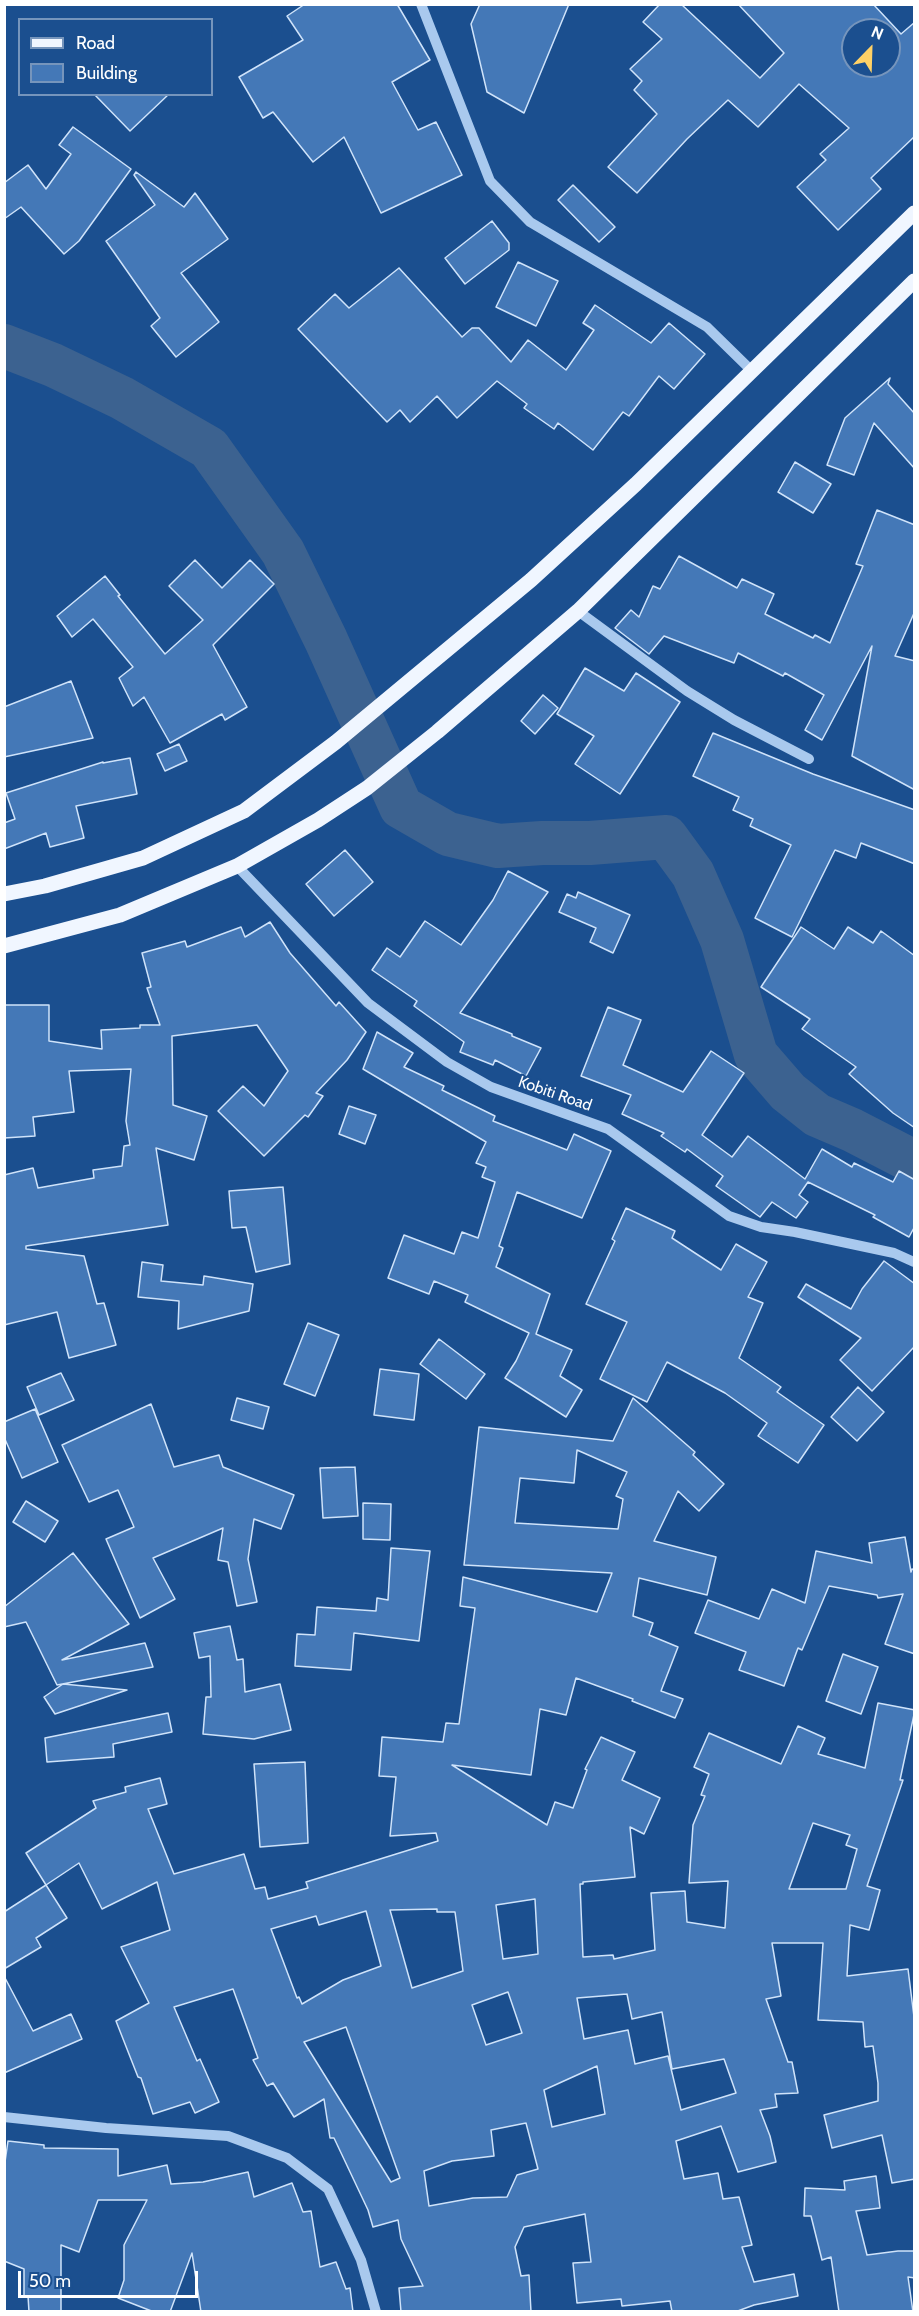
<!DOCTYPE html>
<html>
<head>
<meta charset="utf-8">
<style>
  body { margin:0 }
  #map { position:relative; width:919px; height:2316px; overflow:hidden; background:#1b4f8f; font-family:Cabin,sans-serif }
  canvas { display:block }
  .frame { position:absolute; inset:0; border:6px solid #fff; pointer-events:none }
  .legend { position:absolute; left:18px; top:18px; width:195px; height:78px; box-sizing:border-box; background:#1b4f8f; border:2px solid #7695bc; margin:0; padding:8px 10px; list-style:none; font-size:18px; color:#fff }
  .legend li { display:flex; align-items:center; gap:12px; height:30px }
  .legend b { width:30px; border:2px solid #7695bc }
  .north { position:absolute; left:841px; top:18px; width:60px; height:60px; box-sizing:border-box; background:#1b4f8f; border:2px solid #7695bc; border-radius:50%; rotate:23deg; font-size:16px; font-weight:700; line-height:24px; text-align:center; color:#fff }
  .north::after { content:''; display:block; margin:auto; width:21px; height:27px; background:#ffd166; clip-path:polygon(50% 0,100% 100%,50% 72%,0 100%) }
  .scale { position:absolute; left:18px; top:2271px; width:180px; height:27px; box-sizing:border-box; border:3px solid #fff; border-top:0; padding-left:8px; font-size:18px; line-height:21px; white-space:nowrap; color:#fff; -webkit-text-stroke:4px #1b4f8f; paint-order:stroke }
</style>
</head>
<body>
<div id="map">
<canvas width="919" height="2316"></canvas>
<div class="frame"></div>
<ul class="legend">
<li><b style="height:8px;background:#f0f6ff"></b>Road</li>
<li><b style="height:16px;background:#4478b7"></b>Building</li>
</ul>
<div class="north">N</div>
<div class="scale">50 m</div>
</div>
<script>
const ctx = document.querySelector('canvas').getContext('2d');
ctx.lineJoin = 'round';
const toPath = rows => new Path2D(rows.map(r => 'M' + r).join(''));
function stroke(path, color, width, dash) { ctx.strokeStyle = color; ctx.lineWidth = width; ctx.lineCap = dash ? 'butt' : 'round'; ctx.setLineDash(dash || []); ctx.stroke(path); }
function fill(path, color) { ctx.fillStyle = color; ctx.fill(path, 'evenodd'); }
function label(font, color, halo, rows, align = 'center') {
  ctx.font = font + ' Cabin,sans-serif'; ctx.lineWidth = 4.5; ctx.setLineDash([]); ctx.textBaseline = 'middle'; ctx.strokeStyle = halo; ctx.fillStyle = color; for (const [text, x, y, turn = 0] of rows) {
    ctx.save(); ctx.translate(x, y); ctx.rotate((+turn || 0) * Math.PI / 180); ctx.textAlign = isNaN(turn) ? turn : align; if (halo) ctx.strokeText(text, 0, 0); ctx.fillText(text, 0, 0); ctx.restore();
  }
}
stroke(toPath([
  [4,346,53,365,122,398,209,448,283,552,326,640,401,807,448,834,498,846,542,843,590,843,666,837,693,874,722,940,756,1055,788,1092,817,1115,852,1130,914,1162]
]), '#3c6290', 44);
const building = toPath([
  [305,4,397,4,430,60,392,82,418,130,436,122,462,175,381,213,344,137,313,162,273,112,263,118,239,77,303,40,287,16,305,4],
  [480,4,569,4,524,113,487,92,471,24,480,4],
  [660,4,681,4,760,78,784,53,738,4,873,4,901,34,915,22,915,136,871,178,881,189,838,230,797,187,826,160,820,154,849,128,799,84,758,127,728,100,687,139,637,193,608,167,657,114,634,90,642,81,630,69,662,39,643,22,660,4],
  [853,30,889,30,889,66,853,66,853,30],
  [94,94,169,94,130,131,94,94],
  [73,127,131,169,79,241,64,254,21,207,4,219,4,183,28,165,46,189,71,154,59,145,73,127],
  [136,172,184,207,195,193,228,239,181,273,219,322,176,357,151,326,160,318,106,241,155,205,134,175,136,172],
  [573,185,615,227,599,242,558,200,573,185],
  [492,221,509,243,509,250,465,284,445,258,492,221],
  [518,262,558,281,536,326,496,307,518,262],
  [399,268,462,337,472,328,479,328,511,362,528,340,566,370,594,330,583,323,595,305,651,343,669,323,705,354,674,389,659,376,629,416,623,412,593,450,558,423,554,429,524,408,527,404,497,381,457,418,437,396,410,422,400,410,387,422,298,329,335,294,349,308,399,268],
  [890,378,888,384,915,414,915,469,874,423,854,475,827,465,845,418,890,378],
  [795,462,831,484,813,513,778,492,795,462],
  [877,510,915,525,915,611,895,656,915,661,915,790,852,756,872,646,822,740,805,730,824,695,785,673,783,676,738,653,734,663,664,636,649,654,615,628,631,610,639,617,653,586,660,589,679,556,737,588,742,579,774,594,765,614,813,638,815,635,830,643,863,566,856,564,877,510],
  [195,560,222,588,250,560,274,584,213,645,247,707,225,720,222,714,170,743,144,697,133,706,119,678,133,667,93,619,72,637,57,616,105,576,120,595,118,596,165,654,203,620,169,586,195,560],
  [585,668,624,691,636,673,680,702,620,794,575,764,594,736,557,714,585,668],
  [71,681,93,738,4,757,4,707,71,681],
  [543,695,558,708,535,734,521,721,543,695],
  [713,733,813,774,915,810,915,864,861,843,856,858,835,850,792,937,755,918,791,845,750,826,753,819,733,810,739,797,693,776,713,733],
  [179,744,187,761,165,771,157,754,179,744],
  [130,758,137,794,76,806,84,838,50,847,46,833,4,849,4,823,15,819,6,793,103,762,103,763,130,758],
  [345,850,373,882,334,916,306,884,345,850],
  [508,871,548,892,460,1013,512,1034,512,1036,541,1048,526,1076,495,1060,493,1065,460,1052,464,1042,414,1006,417,1001,372,970,387,948,400,957,425,921,461,945,493,900,508,871],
  [578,892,630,915,613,953,590,942,596,928,559,912,567,894,576,898,578,892],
  [270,922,290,953,336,1006,339,1002,366,1032,347,1060,316,1093,323,1096,308,1117,305,1115,264,1156,218,1111,243,1086,264,1106,288,1071,257,1025,172,1036,173,1105,207,1116,194,1160,156,1148,168,1225,26,1246,26,1249,84,1256,97,1304,104,1303,116,1345,69,1358,57,1312,4,1325,4,1175,33,1168,38,1188,94,1178,93,1170,122,1166,124,1146,130,1145,126,1121,131,1069,69,1071,74,1112,33,1117,35,1136,4,1138,4,1005,49,1005,49,1041,102,1049,101,1030,140,1028,140,1025,160,1025,147,988,151,987,142,953,185,941,187,947,241,927,245,937,270,922],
  [801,927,834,949,848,927,873,943,881,931,915,956,915,1128,893,1113,849,1074,856,1067,802,1029,810,1019,761,987,801,927],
  [608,1007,641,1020,623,1065,683,1092,711,1051,744,1073,702,1135,732,1157,748,1136,805,1179,822,1149,852,1167,854,1163,893,1182,899,1171,915,1180,915,1226,909,1237,873,1217,875,1215,808,1182,799,1195,808,1202,796,1218,772,1202,760,1217,716,1186,723,1176,687,1149,685,1152,661,1136,664,1133,622,1114,631,1095,581,1076,608,1007],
  [377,1032,413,1053,404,1067,444,1086,442,1090,495,1116,493,1121,567,1150,574,1134,611,1151,582,1218,517,1192,499,1246,503,1248,496,1267,550,1294,536,1334,572,1350,560,1376,582,1390,566,1417,505,1378,516,1361,529,1333,465,1302,468,1295,434,1281,429,1294,388,1278,404,1235,454,1254,462,1232,478,1238,495,1182,482,1177,486,1167,476,1163,486,1142,363,1069,377,1032],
  [349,1106,376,1115,365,1144,339,1134,349,1106],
  [283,1187,290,1264,256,1272,246,1227,232,1228,229,1191,283,1187],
  [626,1208,675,1231,672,1238,721,1270,736,1244,767,1262,748,1297,763,1303,739,1358,781,1387,777,1392,824,1425,798,1463,758,1436,767,1423,725,1393,667,1362,647,1402,600,1379,627,1322,586,1304,615,1241,612,1239,626,1208],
  [884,1261,915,1284,915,1346,872,1391,840,1360,861,1338,798,1297,806,1284,851,1309,862,1289,884,1261],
  [142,1262,163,1265,161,1281,203,1285,204,1276,253,1284,249,1311,178,1329,179,1301,138,1297,142,1262],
  [308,1323,339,1335,315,1396,284,1384,308,1323],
  [439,1339,485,1374,466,1399,420,1364,439,1339],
  [380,1369,419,1374,414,1420,374,1415,380,1369],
  [61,1373,74,1400,39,1415,27,1387,61,1373],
  [858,1387,884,1412,857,1441,831,1417,858,1387],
  [237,1398,269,1407,263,1429,231,1420,237,1398],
  [633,1398,695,1452,693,1455,724,1484,699,1511,678,1491,654,1541,716,1557,707,1595,639,1578,633,1616,653,1623,649,1635,678,1647,661,1691,683,1699,675,1718,632,1701,633,1699,576,1678,566,1715,540,1709,531,1775,452,1765,547,1825,555,1802,573,1808,587,1770,585,1769,601,1737,635,1752,622,1780,660,1798,644,1834,630,1827,635,1877,583,1882,583,1884,580,1884,583,1957,613,1955,614,1959,655,1950,651,1893,685,1891,687,1922,725,1928,728,1881,689,1883,693,1825,705,1796,701,1795,709,1774,694,1767,709,1733,781,1764,798,1726,825,1738,818,1754,865,1768,878,1703,915,1710,900,1780,903,1780,867,1886,880,1890,869,1930,850,1925,847,1976,908,1969,915,2025,915,2179,892,2183,882,2135,832,2148,824,2115,878,2101,878,2083,873,2046,865,2047,863,2022,818,2020,823,1943,772,1943,781,1996,766,1999,788,2062,792,2062,798,2093,775,2094,777,2107,760,2110,770,2136,776,2162,738,2172,721,2126,676,2141,684,2179,718,2173,723,2199,739,2197,752,2245,742,2247,754,2282,794,2274,798,2296,754,2305,735,2312,672,2312,670,2301,622,2306,621,2299,577,2303,573,2263,591,2262,585,2214,524,2227,515,2247,521,2276,529,2275,531,2312,401,2312,399,2288,423,2286,401,2239,398,2220,373,2227,368,2210,334,2138,330,2138,324,2099,294,2117,273,2083,267,2086,253,2060,258,2058,233,1989,174,2007,197,2061,200,2059,219,2102,195,2113,190,2102,153,2114,141,2078,138,2077,116,2021,149,2003,121,1947,170,1930,157,1882,102,1909,79,1863,46,1885,26,1853,96,1808,93,1801,126,1792,125,1787,160,1778,167,1804,148,1809,174,1874,244,1854,255,1889,265,1887,268,1899,308,1888,306,1882,438,1841,436,1833,390,1836,396,1777,379,1776,382,1737,443,1742,446,1723,459,1724,475,1608,460,1606,463,1577,597,1612,612,1573,464,1565,479,1427,613,1441,633,1398],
  [577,1450,627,1472,616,1496,623,1499,618,1529,515,1523,520,1478,574,1483,577,1450],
  [813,1823,850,1835,846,1845,857,1849,846,1889,789,1889,813,1823],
  [535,1899,538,1954,503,1959,496,1905,535,1899],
  [437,1909,437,1912,455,1912,463,1971,412,1988,390,1910,437,1909],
  [366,1911,381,1966,343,1980,302,2004,299,1997,297,1998,271,1929,316,1916,319,1925,366,1911],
  [508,1992,522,2033,486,2045,472,2005,508,1992],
  [627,1994,632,2019,662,2012,672,2069,724,2059,736,2093,681,2110,668,2056,635,2064,628,2030,584,2039,577,1998,627,1994],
  [346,2027,400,2178,391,2182,304,2042,346,2027],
  [597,2066,605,2114,552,2127,544,2090,597,2066],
  [526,2123,538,2169,517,2175,507,2197,473,2198,429,2206,424,2171,452,2161,494,2156,491,2130,526,2123],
  [151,1404,174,1467,219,1455,223,1467,294,1495,281,1529,254,1519,248,1559,257,1602,237,1606,228,1562,218,1560,223,1528,153,1558,175,1599,140,1618,106,1539,134,1527,118,1490,89,1502,62,1445,151,1404],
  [35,1409,58,1462,22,1478,4,1437,4,1422,35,1409],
  [355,1467,358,1516,323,1518,320,1468,355,1467],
  [26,1501,58,1521,45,1542,13,1522,26,1501],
  [363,1503,391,1504,390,1540,363,1539,363,1503],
  [905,1537,911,1572,912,1569,915,1570,915,1654,885,1644,903,1594,878,1598,877,1595,829,1586,802,1650,798,1648,784,1686,739,1670,746,1652,695,1633,708,1600,759,1619,772,1589,805,1603,816,1551,872,1563,869,1543,905,1537],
  [391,1548,430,1551,419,1641,354,1633,351,1670,295,1666,297,1634,315,1635,317,1607,376,1611,377,1598,388,1600,391,1548],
  [73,1553,129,1624,62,1660,145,1643,153,1667,57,1685,26,1622,4,1627,4,1607,73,1553],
  [230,1626,237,1660,243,1659,245,1692,280,1684,291,1730,254,1739,203,1734,206,1697,211,1697,210,1656,199,1658,194,1633,230,1626],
  [843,1654,878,1667,861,1714,826,1701,843,1654],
  [63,1684,127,1690,55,1714,44,1697,63,1684],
  [168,1713,172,1732,113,1744,114,1757,47,1762,45,1738,168,1713],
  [305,1762,308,1843,260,1847,254,1764,305,1762],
  [46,1885,67,1918,36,1938,41,1947,4,1969,4,1912,46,1885],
  [4,1976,33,2031,71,2014,82,2039,4,2073,4,1976],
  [8,2141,44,2145,44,2148,118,2149,118,2176,167,2165,171,2184,203,2182,248,2172,254,2197,292,2183,303,2212,311,2211,320,2267,336,2262,346,2289,350,2288,353,2312,201,2312,192,2253,170,2312,154,2312,118,2298,124,2280,124,2245,147,2200,98,2200,79,2252,61,2245,61,2312,29,2312,28,2296,24,2296,24,2269,4,2261,4,2169,8,2141],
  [876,2176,880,2208,856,2211,867,2255,898,2251,915,2251,915,2278,908,2277,913,2312,839,2312,831,2257,822,2260,811,2216,804,2216,805,2188,845,2190,844,2181,876,2176]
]);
fill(building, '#4478b7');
stroke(building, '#cfe3fa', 1.5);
stroke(toPath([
  [421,4,490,181,530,222,707,327,753,372],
  [578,611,687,691,734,720,809,759],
  [237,866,368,1003,447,1062,491,1087,608,1129,729,1216,761,1227,795,1232,894,1253,914,1262],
  [4,2117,106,2128,228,2136,287,2158,328,2189,361,2260,376,2312]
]), '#a9c9ee', 10);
stroke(toPath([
  [4,894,45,886,143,858,244,811,336,742,531,580,636,484,914,213],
  [4,946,120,915,237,866,318,820,367,788,437,732,578,611,914,281]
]), '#f0f6ff', 15);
label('16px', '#fff', '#1b4f8f', [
  ["Kobiti Road",555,1094,19]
]);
</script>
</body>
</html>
